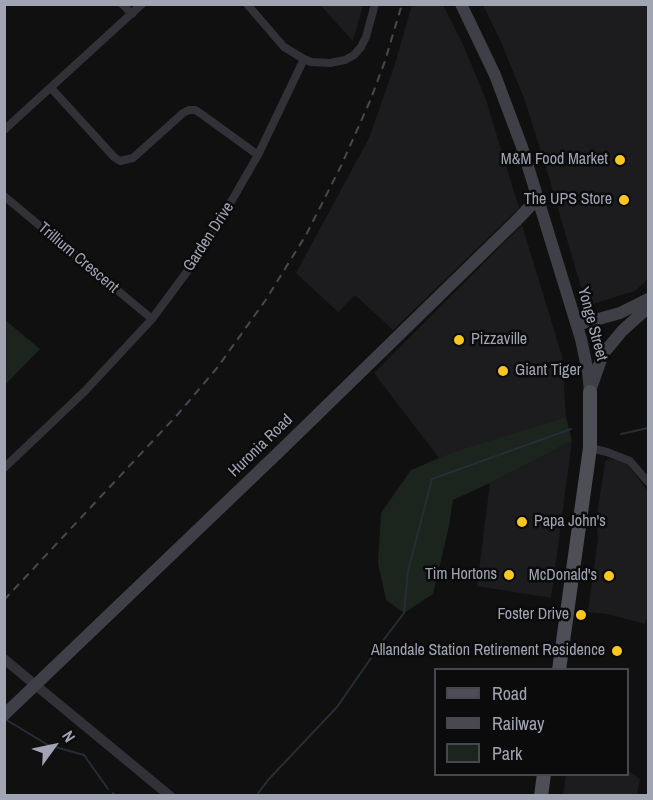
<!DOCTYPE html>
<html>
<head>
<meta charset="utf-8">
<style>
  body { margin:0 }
  #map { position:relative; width:653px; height:800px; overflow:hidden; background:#101011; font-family:"Archivo Narrow",sans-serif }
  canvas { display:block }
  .frame { position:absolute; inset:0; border:6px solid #a0a4b3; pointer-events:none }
  .legend { position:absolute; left:434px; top:668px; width:195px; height:108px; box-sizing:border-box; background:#0b0b0c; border:2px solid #47484f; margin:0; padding:8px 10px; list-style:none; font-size:18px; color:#a0a4b3 }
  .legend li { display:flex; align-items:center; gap:12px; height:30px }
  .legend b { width:30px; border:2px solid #47484f }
  .north { position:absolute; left:24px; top:716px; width:60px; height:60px; -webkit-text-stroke:4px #0b0b0c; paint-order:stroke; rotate:57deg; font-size:16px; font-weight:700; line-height:24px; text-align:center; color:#a0a4b3 }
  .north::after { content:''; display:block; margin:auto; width:21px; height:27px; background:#a0a4b3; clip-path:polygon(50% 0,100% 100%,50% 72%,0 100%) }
</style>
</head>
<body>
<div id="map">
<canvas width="653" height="800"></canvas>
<div class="frame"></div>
<ul class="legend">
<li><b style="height:8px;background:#4d4e56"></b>Road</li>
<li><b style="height:8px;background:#484950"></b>Railway</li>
<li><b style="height:16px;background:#1c241e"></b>Park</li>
</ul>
<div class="north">N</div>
</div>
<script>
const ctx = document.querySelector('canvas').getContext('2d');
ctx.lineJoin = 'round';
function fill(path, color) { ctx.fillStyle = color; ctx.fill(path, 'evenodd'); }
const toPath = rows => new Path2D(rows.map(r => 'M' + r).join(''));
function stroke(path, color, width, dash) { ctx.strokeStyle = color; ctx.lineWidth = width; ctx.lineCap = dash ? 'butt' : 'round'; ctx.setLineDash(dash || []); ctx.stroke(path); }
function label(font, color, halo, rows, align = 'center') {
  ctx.font = font + ' "Archivo Narrow",sans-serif'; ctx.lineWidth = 5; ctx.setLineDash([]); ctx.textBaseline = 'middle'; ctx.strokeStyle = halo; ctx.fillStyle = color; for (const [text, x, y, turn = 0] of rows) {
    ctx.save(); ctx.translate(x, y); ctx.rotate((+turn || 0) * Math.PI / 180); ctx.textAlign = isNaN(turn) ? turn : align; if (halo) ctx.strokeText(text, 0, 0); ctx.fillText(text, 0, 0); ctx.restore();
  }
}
fill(toPath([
  [320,5,363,5,353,41],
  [412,5,443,5,465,49,486,100,519,208,393,330,355,295,338,312,296,273,369,138,394,67],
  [483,5,648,5,648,279,635,291,589,305,580,284,545,164,524,98,500,40],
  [522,225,562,356,566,417,439,458,374,373],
  [572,441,551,598,477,586,490,483],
  [608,459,617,460,628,465,648,491,648,614,645,624,607,614,588,612,598,538,596,521,605,462],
  [628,770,640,779,637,795,563,795,566,775,628,774]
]), '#1c1c1e');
fill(toPath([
  [5,320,40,349,5,385,4,385],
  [566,417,572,441,490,483,453,500,449,526,433,594,404,613,386,600,378,563,381,513,411,470,451,453]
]), '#1c241e');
stroke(toPath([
  [621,434,648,428],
  [5,719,48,745,84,755,108,789],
  [113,793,116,796],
  [256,796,269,779,337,707,385,638,404,613,408,571,432,479,571,429]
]), '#262d35', 2);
stroke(toPath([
  [122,4,132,14],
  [247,4,284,47,304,59,311,62,330,63,345,60,354,55,361,47,366,37,375,4],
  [51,88,114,157,120,161,133,158,183,113,189,110,195,110,200,113,258,155],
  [4,130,142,4],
  [4,196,152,319],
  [590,448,607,452,630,461,648,482],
  [4,468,85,391,152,319,189,269,220,221,258,155,304,59]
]), '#313137', 8);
stroke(toPath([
  [4,659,170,796]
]), '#313137', 10);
stroke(toPath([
  [461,4,495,75,522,147,581,339,588,372,590,392],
  [577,325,620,313,648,299],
  [591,388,603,354,622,331,643,312,646,301],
  [4,715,280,451,516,221,538,198]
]), '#3f4047', 12);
stroke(toPath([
  [559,670,590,448,590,392],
  [541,796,544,774]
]), '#4d4e56', 14);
stroke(toPath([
  [4,600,178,414,217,368,265,301,306,235,341,166,370,101,385,61,402,4]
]), '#484950', 2, [8, 6]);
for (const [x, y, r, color] of [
  [620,160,6,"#fac720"],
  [624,200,6,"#fac720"],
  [459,340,6,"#fac720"],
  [503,371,6,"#fac720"],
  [522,522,6,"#fac720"],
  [509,575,6,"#fac720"],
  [609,576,6,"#fac720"],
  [581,615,6,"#fac720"],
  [617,651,6,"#fac720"]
]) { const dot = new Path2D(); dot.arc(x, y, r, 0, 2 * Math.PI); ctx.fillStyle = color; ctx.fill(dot); stroke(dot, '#0b0b0c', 2); }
label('16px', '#a0a4b3', '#0b0b0c', [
  ["M&M Food Market",608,160],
  ["The UPS Store",612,200],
  ["Pizzaville",471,340,"left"],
  ["Giant Tiger",515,371,"left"],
  ["Papa John's",534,522,"left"],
  ["Tim Hortons",497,575],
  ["McDonald's",597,576],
  ["Foster Drive",569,615],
  ["Allandale Station Retirement Residence",605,651]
], 'right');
label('16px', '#a0a4b3', '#0b0b0c', [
  ["Garden Drive",209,237,-57],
  ["Trillium Crescent",78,258,40],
  ["Yonge Street",592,324,75],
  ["Huronia Road",261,446,-44]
]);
</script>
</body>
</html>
